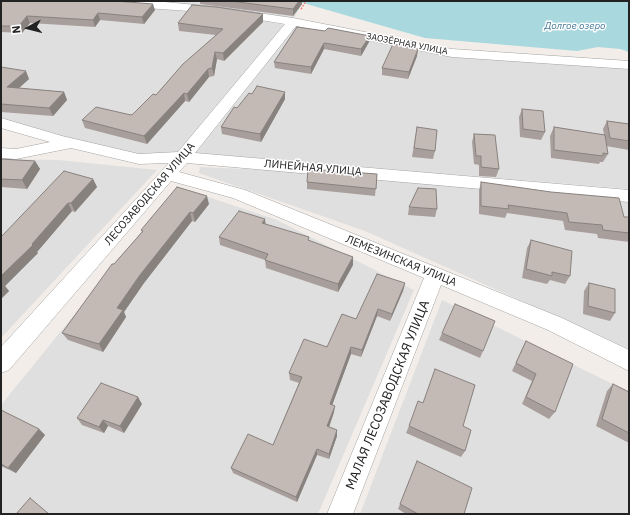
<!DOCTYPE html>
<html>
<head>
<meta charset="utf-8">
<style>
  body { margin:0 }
  #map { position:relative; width:630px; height:515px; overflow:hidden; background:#f2ede8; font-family:"IBM Plex Sans",sans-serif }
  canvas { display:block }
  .frame { position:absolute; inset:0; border:2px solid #222; pointer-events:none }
  .north { position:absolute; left:8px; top:8px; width:40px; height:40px; -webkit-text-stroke:3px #fff; paint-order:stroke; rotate:263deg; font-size:11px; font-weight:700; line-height:16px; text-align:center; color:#222 }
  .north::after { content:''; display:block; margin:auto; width:14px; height:18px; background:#222; clip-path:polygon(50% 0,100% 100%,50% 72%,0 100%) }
</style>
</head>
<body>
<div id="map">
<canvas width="630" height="515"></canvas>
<div class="frame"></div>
<div class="north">N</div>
</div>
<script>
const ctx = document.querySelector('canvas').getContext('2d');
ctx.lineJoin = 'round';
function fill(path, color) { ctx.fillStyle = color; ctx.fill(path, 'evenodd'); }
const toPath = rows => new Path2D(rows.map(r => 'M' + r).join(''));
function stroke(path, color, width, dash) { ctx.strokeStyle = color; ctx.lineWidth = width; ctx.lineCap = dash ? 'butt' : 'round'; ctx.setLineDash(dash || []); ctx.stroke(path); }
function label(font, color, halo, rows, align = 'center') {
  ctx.font = font + ' "IBM Plex Sans",sans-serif'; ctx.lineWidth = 3; ctx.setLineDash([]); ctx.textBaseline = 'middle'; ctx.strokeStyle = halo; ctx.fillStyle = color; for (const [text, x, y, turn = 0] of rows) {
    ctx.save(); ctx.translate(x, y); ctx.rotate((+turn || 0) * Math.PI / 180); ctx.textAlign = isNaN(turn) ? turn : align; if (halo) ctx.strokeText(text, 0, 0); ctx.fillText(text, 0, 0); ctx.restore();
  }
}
fill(toPath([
  [127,1,296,1,302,3,294,19],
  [1,2,60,2,175,10,224,14,285,25,178,153,139,155,55,137,1,119],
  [295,27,453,56,629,67,629,189,195,153],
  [1,159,59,160,157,170,1,338],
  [200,167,292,171,629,200,629,349,365,231,199,173],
  [178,187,277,220,414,290,318,514,1,514,1,405],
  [442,300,629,392,629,514,360,514]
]), '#e0dfdf');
fill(toPath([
  [296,1,629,1,629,52,620,49,598,47,577,51,425,38]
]), '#a9d9df');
const minor = toPath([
  [84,1,154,1,217,7,293,18,452,49,629,61,629,69,452,57,296,26,195,153,629,190,629,202,187,163,179,172,245,190,562,318,629,350,629,371,548,330,441,285,353,514,327,514,424,278,233,198,171,181,9,370,1,373,1,347,169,163,139,164,71,148,16,159,1,158,1,148,16,149,50,142,1,128,1,118,62,136,139,154,178,152,285,24,217,13,90,4,84,1]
]);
stroke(minor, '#a3a3a3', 1);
stroke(toPath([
  [301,9,306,1]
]), '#fa7174', 1.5, [1.5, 1.5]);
fill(minor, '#fff');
fill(toPath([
  [1,1,155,10,144,24,100,20,95,27,30,23,22,33,1,32],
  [200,1,299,1,302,4,293,16,200,4],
  [263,14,263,22,224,61,217,59,214,76,209,77,189,102,185,101,147,144,85,128,82,120,131,115,133,114,156,95,216,35,179,31,178,23],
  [297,27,369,42,361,56,324,49,311,74,275,68,274,62],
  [417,56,408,79,382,75,382,68],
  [1,67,29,79,19,88,64,92,67,100,53,116,1,112],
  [285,99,261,142,222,134,221,127,237,108],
  [522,109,545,132,541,140,520,137,519,117],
  [607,121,629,124,629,150,606,146,608,154,603,162,600,162,599,164,551,158,550,136,554,127,604,135,603,129],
  [417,127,435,151,433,159,412,157],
  [474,134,499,169,496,177,479,176,479,165,474,164,472,142],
  [1,159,35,161,40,169,27,189,1,187],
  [377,174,375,196,307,189,307,182],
  [93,179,97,187,75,212,72,211,37,252,38,253,5,286,9,291,1,299,1,237],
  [481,182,624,217,629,217,629,242,598,238,597,234,565,230,563,221,507,213,505,218,479,214,479,190],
  [209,204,195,222,192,221,144,283,124,312,126,317,103,352,68,340,62,333,114,264,142,232,141,230],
  [409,207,437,209,435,217,408,215],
  [265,224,353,257,353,265,338,292,266,268,265,260,220,245,219,237],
  [531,240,570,276,565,284,550,280,547,284,522,278,527,248],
  [405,283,403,291,390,321,377,316,361,357,351,354,332,405,334,412,329,427,337,430,337,436,329,459,317,455,297,502,233,473,231,468,273,445,299,383,290,380,289,373,327,347,356,319],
  [589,283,615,313,610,321,583,314,584,291],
  [442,333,483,351,480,358,439,340],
  [526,341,555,412,549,419,522,404,532,381,512,371,522,349],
  [613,384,629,392,629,443,596,426,607,391],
  [142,404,124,433,108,426,104,433,82,425,77,418],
  [1,410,39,429,45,435,16,473,1,466],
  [409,426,463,426,465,451,461,457,406,433],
  [417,461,464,514,406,514,398,509]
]), '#a89f9c');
fill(toPath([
  [299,1,302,1,302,4,293,16,293,9],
  [153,4,155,10,144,24,142,17],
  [98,13,100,20,95,27,93,20],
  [263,14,263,22,224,61,223,53],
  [27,16,30,23,22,33,19,26],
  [370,36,369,42,361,56,361,49],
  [324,43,324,49,311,74,311,67],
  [418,49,417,56,408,79,409,72],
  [215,52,217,59,214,76,212,68],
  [208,69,209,77,189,102,187,94],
  [26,71,29,79,11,95,7,87],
  [64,92,67,100,53,116,49,108],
  [285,92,285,99,261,142,260,134],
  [184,93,185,101,147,144,144,136],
  [35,161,40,169,27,189,22,180],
  [93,179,97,187,75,212,71,203],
  [207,196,209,204,195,222,193,213],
  [68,203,72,211,37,252,38,253,5,286,9,291,1,299,1,276,32,244],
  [190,212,192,221,144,283,124,312,126,317,103,352,99,344,117,308,140,275],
  [265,219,266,228,262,223],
  [353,257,353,265,338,292,338,284],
  [405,283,403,291,390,321,392,314],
  [378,309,377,316,361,357,362,350],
  [351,347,351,354,330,411,330,404],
  [138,397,142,404,124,433,120,426],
  [335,406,334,412,327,433,327,426],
  [103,420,108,426,104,433,99,427],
  [39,429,45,435,16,473,8,468],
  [337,430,337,436,329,459,329,454],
  [317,449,317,455,297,502,296,497]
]), '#88827f');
const building = toPath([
  [1,1,115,1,153,4,142,17,98,13,93,20,27,16,19,26,1,26,1,1],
  [230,1,299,1,293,9,230,1],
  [192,5,216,7,263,14,223,53,215,52,212,68,208,69,187,94,184,93,144,136,82,120,96,107,131,115,133,114,153,94,156,95,183,64,223,29,178,23,192,5],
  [297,27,325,31,328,28,370,36,361,49,324,43,311,67,274,62,297,27],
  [393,44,418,49,409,72,382,68,393,44],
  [1,67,26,71,7,87,64,92,49,108,1,104,1,67],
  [257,86,285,92,260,134,221,127,234,107,237,108,249,93,252,94,257,86],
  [522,109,543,111,545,132,523,129,522,109],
  [607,121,629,124,629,141,610,138,607,121],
  [417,127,437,130,435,151,414,148,417,127],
  [554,127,605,135,608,154,603,153,603,156,554,150,554,127],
  [474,134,495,135,499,169,481,167,481,156,476,156,474,134],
  [1,159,35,161,22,180,1,179,1,159],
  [308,169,377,174,376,189,307,182,308,169],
  [64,171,93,179,71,203,68,203,32,244,33,245,1,276,1,237,64,171],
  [481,182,551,192,619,198,624,217,629,217,629,233,603,230,602,225,569,222,567,213,508,205,509,209,481,206,481,182],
  [177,187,207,196,193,213,190,212,140,275,117,308,123,310,99,344,62,333,112,264,114,264,143,231,141,230,177,187],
  [418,188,436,189,437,209,409,207,418,188],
  [239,211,265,219,262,223,309,237,308,240,353,257,338,284,265,260,268,254,219,237,239,211],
  [531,240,572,251,570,276,552,272,552,276,526,269,531,240],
  [377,274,405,283,392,314,378,309,362,350,351,347,330,404,335,406,327,426,337,430,329,454,317,449,296,497,231,468,248,434,273,445,302,377,289,373,304,339,327,347,342,314,356,319,377,274],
  [589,283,615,289,615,313,588,306,589,283],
  [455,304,495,321,483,351,442,333,455,304],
  [526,341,573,364,555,412,526,397,536,374,516,363,526,341],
  [435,369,475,385,463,426,471,430,465,451,409,426,418,401,423,403,435,369],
  [101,383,138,397,120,426,103,420,99,427,77,418,101,383],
  [613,384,629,392,629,433,602,419,613,384],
  [1,410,39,429,8,468,1,464,1,410],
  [417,461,472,488,464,514,418,514,400,504,417,461],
  [30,498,49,514,16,514,30,498]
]);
fill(building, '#c3b9b5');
stroke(building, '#88827f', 1);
label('9px', '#222', '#fff', [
  ["ЗАОЗЁРНАЯ УЛИЦА",407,44,11]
]);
label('italic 10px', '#447a9a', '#fff', [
  ["Долгое озеро",575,26]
]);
label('11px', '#222', '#fff', [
  ["ЛИНЕЙНАЯ УЛИЦА",313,168,5],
  ["ЛЕСОЗАВОДСКАЯ УЛИЦА",150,194,-49],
  ["ЛЕМЕЗИНСКАЯ УЛИЦА",401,261,22]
]);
label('13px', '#222', '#fff', [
  ["МАЛАЯ ЛЕСОЗАВОДСКАЯ УЛИЦА",388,395,-68]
]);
</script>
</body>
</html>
